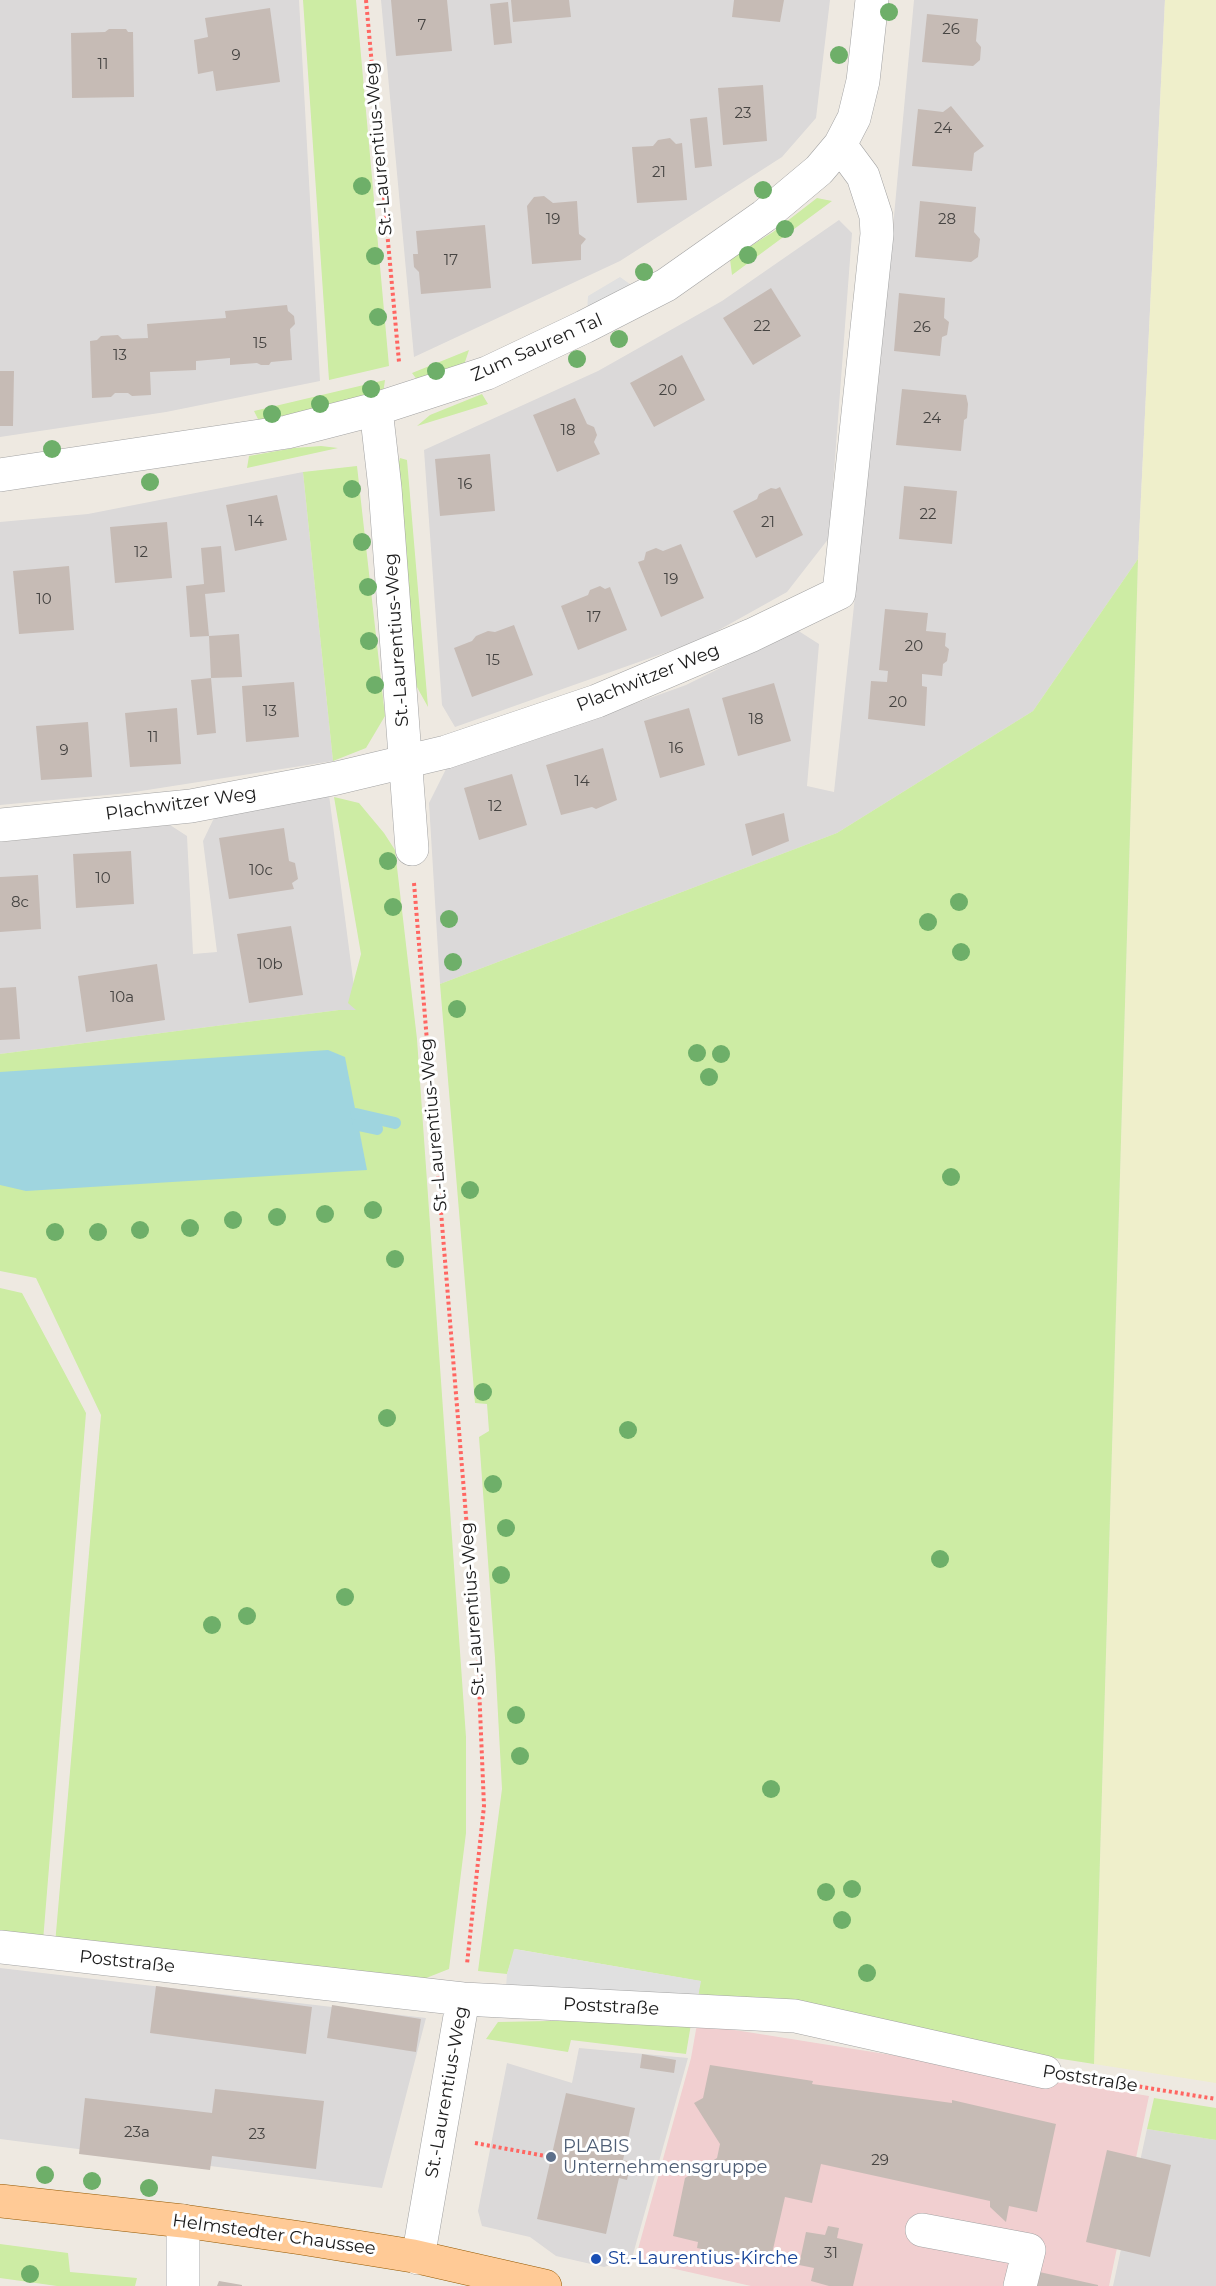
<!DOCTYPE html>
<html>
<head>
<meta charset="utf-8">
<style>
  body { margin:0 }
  canvas { display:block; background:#eee9e1 }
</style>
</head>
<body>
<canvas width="1216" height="2286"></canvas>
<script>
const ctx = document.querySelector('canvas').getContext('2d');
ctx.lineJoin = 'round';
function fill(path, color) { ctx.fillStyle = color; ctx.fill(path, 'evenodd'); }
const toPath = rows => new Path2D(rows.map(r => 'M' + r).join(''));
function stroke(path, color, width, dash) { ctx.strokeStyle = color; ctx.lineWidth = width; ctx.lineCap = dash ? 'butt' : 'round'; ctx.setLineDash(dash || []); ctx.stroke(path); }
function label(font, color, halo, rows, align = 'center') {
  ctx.font = font + ' Montserrat,sans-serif'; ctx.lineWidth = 6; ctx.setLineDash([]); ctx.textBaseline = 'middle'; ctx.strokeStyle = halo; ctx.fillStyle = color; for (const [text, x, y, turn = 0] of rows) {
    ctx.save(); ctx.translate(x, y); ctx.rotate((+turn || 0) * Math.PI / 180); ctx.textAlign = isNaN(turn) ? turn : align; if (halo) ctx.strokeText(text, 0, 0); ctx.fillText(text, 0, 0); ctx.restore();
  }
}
fill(toPath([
  [0,0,299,0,320,381,166,412,0,437],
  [381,0,830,0,816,118,782,157,620,261,414,357],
  [914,0,1165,0,1138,559,1033,711,837,833,440,984,429,803,447,767,528,742,686,685,797,630,819,644,807,786,834,792,883,335],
  [839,220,852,233,829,538,787,592,701,640,455,727,442,705,424,450,598,371,722,301],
  [303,472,333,761,128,793,0,805,0,522,88,514],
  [329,795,357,1010,339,1010,0,1054,0,842,170,825,187,836,193,954,217,952,203,841,214,818],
  [0,1968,426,2018,382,2188,0,2139],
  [579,2048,688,2058,632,2258,604,2267,556,2256,530,2237,482,2226,478,2211,507,2063,572,2083],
  [1147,2129,1216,2140,1216,2286,1113,2286]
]), '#dbd9d9');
fill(toPath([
  [697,2024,1149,2096,1109,2286,751,2286,635,2260,691,2058]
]), '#f1cfd0');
fill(toPath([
  [1165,0,1216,0,1216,2083,1094,2064,1138,559]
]), '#efefcb');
fill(toPath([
  [303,0,356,0,389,366,329,380],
  [817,198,832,201,732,275,730,259,773,232],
  [469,350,464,365,418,381,412,373],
  [385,380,383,394,260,423,254,411],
  [482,394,488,404,417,426,430,415],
  [321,446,338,448,247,468,249,456,294,448],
  [400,458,407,460,428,707,413,680,397,469],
  [357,466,385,716,366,748,333,761,303,472],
  [1138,559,1094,2064,697,2002,700,1981,515,1949,507,1974,478,1971,502,1789,495,1658,479,1437,489,1431,487,1404,475,1403,440,984,837,833,1033,711],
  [334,797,359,803,384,833,395,850,417,1039,466,1737,466,1833,449,1969,406,1986,55,1944,101,1415,36,1278,0,1271,0,1054,339,1010,356,1010,348,1003,361,954],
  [0,1288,22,1293,86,1413,43,1941,0,1933],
  [650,2019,691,2024,686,2054,571,2040,568,2052,486,2039,498,2022],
  [1154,2098,1216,2108,1216,2140,1147,2129],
  [0,2244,68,2253,70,2272,137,2278,135,2286,57,2286,0,2278]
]), '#cdeca4');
fill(toPath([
  [620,277,634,287,587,313,588,296],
  [514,1949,701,1981,697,2002,505,2001,507,1974]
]), '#e0e0e0');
fill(toPath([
  [328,1050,345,1057,367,1170,26,1191,0,1185,0,1072]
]), '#9fd5df');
stroke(toPath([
  [356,1114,395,1123],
  [358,1125,377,1129]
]), '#9fd5df', 12);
fill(toPath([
  [391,0,447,0,452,51,396,56],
  [511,0,569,0,571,17,513,22],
  [734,0,784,0,780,22,732,17],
  [508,2,512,43,494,45,490,4],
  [270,8,280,82,216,91,213,71,198,74,194,40,208,37,205,18],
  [927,14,978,19,976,41,981,47,980,60,973,66,922,62],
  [109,29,126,29,128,32,133,32,134,97,72,98,71,33,105,32],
  [763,85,767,141,723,145,718,88],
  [951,106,984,146,974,153,972,171,912,166,918,109,943,112],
  [707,117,712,166,695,168,690,119],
  [670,138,676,144,682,143,687,200,637,203,632,147,653,146,658,140],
  [544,196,553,203,577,201,579,234,586,239,581,245,581,260,532,264,527,206,534,197],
  [920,201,976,207,974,232,980,239,978,257,971,262,915,257],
  [485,225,491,288,421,294,419,272,414,267,413,254,418,254,416,231],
  [771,288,801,336,753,365,723,318],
  [899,293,945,298,944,318,949,322,947,335,942,337,940,356,894,351],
  [287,305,288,311,294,316,295,324,290,329,292,360,271,362,269,365,261,365,257,363,230,365,230,358,196,361,196,370,150,372,151,395,132,396,128,393,115,393,111,397,92,398,90,341,97,340,101,336,118,335,122,339,148,338,147,324,226,318,225,311],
  [682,355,705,400,654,427,630,383],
  [0,371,14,371,13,426,0,426],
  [902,389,966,395,968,404,967,418,964,420,961,451,896,445],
  [575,398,587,424,594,427,597,435,594,442,600,454,557,472,533,415],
  [490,454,495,511,440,516,435,459],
  [904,486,957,491,952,544,899,539],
  [780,487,803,535,756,558,733,511,757,499,759,494,771,488,776,489],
  [277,495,287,540,235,551,226,505],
  [167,522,172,578,115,583,110,527],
  [681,544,704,598,661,617,638,562,644,560,646,552,656,548,663,551],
  [221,546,225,592,205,594,209,636,239,634,242,677,211,678,216,733,197,735,191,680,211,678,209,636,190,637,186,586,204,584,201,548],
  [69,566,74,630,19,634,13,571],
  [600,586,605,589,610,587,627,630,578,650,561,606,588,595,590,590],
  [885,609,928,613,926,631,946,633,945,646,949,649,947,661,943,664,942,676,922,674,922,686,927,687,925,726,868,719,871,681,887,682,888,671,879,670],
  [514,625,533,675,472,697,454,648,472,641,476,636,488,631,495,632],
  [294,682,299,737,246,742,242,686],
  [774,683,791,741,738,756,722,698],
  [177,708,181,764,130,767,125,713],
  [689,708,705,765,660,778,644,721],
  [88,722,92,777,41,780,36,726],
  [603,748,617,800,596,809,592,807,561,815,546,765],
  [512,774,527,825,479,840,464,788],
  [784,813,789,841,752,856,745,824],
  [284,828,289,861,295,863,298,879,292,883,294,889,229,899,219,838],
  [131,851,134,904,76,908,73,854],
  [38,875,41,929,0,932,0,877],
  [291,926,303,995,249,1003,237,934],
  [157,964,165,1020,86,1032,78,976],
  [16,987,20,1039,0,1040,0,988],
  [156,1986,312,2007,306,2054,150,2033],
  [332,2005,421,2019,416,2052,327,2038],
  [642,2054,676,2060,674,2073,640,2068],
  [710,2065,813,2081,812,2084,952,2103,952,2100,1056,2124,1037,2212,1009,2206,1006,2222,990,2207,990,2201,821,2164,812,2203,785,2197,771,2258,746,2252,744,2258,697,2248,698,2242,673,2236,685,2178,717,2158,720,2144,694,2103,703,2098],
  [215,2089,324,2101,316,2169,212,2156,210,2170,79,2154,85,2098,212,2113],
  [566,2093,635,2108,623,2160,631,2162,627,2180,619,2178,606,2234,537,2219],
  [1107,2150,1171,2165,1150,2257,1086,2242],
  [828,2226,839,2228,837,2238,863,2244,853,2286,829,2286,811,2281,814,2268,799,2265,806,2232,825,2235],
  [1035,2271,1098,2285,1098,2286,1031,2286],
  [219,2281,242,2285,242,2286,217,2286]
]), '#c6bbb5');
const minor = toPath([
  [376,409,385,488,412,849],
  [0,475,287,432,376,409,487,373,584,327,666,285,764,216,819,170,840,145,854,118,863,81,872,0],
  [0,825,191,806,337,778,446,752,597,701,752,635,839,593,877,234,876,216,863,176,840,145],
  [0,1947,463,1999,795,2016,1045,2072],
  [922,2230,1029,2250,1020,2286],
  [418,2258,463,1999],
  [183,2286,183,2221]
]);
const major = toPath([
  [0,2201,183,2221,301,2238,413,2256,545,2286]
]);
stroke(minor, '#a3a3a3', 34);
stroke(major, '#955900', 34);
stroke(toPath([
  [366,0,399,362],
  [414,883,478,1662,484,1806,467,1964],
  [1080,2077,1216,2099],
  [475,2143,551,2157]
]), '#ff6662', 4, [3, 3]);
stroke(minor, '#fff', 33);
stroke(major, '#ffca96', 33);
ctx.fillStyle = '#6eaf69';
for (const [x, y] of [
  [889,12],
  [839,55],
  [362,186],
  [763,190],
  [785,229],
  [748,255],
  [375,256],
  [644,272],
  [378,317],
  [619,339],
  [577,359],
  [436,371],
  [371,389],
  [320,404],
  [272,414],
  [52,449],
  [150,482],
  [352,489],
  [362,542],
  [368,587],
  [369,641],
  [375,685],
  [388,861],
  [959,902],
  [393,907],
  [449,919],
  [928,922],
  [961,952],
  [453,962],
  [457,1009],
  [697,1053],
  [721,1054],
  [709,1077],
  [951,1177],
  [470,1190],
  [373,1210],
  [325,1214],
  [277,1217],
  [233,1220],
  [190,1228],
  [140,1230],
  [55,1232],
  [98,1232],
  [395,1259],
  [483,1392],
  [387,1418],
  [628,1430],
  [493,1484],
  [506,1528],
  [940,1559],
  [501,1575],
  [345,1597],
  [247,1616],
  [212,1625],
  [516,1715],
  [520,1756],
  [771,1789],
  [852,1889],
  [826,1892],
  [842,1920],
  [867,1973],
  [45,2175],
  [92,2181],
  [149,2188],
  [30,2274]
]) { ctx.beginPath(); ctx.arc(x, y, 9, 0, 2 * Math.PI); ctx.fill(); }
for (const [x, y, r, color] of [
  [551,2157,6,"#5c6f8a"],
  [596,2259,6,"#1a4fb4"]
]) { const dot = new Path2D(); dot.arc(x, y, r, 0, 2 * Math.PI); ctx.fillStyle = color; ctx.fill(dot); stroke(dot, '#fff', 2); }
label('15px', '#464442', null, [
  ["7",422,26],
  ["26",951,30],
  ["9",236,56],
  ["11",103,65],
  ["23",743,114],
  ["24",943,129],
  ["21",659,173],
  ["19",553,220],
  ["28",947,220],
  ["17",451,261],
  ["22",762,327],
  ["26",922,328],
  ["15",260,344],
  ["13",120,356],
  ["20",668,391],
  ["24",932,419],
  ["18",568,431],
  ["16",465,485],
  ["22",928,515],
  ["14",256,522],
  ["21",768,523],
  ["12",141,553],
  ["19",671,580],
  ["10",44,600],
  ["17",594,618],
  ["20",914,647],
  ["15",493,661],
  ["20",898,703],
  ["13",270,712],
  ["18",756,720],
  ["11",153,738],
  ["16",676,749],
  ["9",64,751],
  ["14",582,782],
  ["12",495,807],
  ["10c",261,871],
  ["10",103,879],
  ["8c",20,903],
  ["10b",270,965],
  ["10a",122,998],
  ["23a",137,2133],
  ["23",257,2135],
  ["29",880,2161],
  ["31",831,2254]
]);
label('18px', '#1c1c1c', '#fff', [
  ["St.-Laurentius-Weg",379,149,-95],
  ["Zum Sauren Tal",537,348,-24],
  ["St.-Laurentius-Weg",397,640,-94],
  ["Plachwitzer Weg",648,678,-22],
  ["Plachwitzer Weg",181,804,-8],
  ["St.-Laurentius-Weg",434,1125,-95],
  ["St.-Laurentius-Weg",473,1609,-94],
  ["Poststraße",127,1962,6],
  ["Poststraße",611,2007,3],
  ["Poststraße",1090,2079,9],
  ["St.-Laurentius-Weg",447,2092,-80],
  ["Helmstedter Chaussee",274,2235,8]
]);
label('18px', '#4e5e75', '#fff', [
  ["PLABIS",563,2147],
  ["Unternehmensgruppe",563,2168]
], 'left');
label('18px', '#164399', '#fff', [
  ["St.-Laurentius-Kirche",608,2259]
], 'left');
</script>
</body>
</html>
